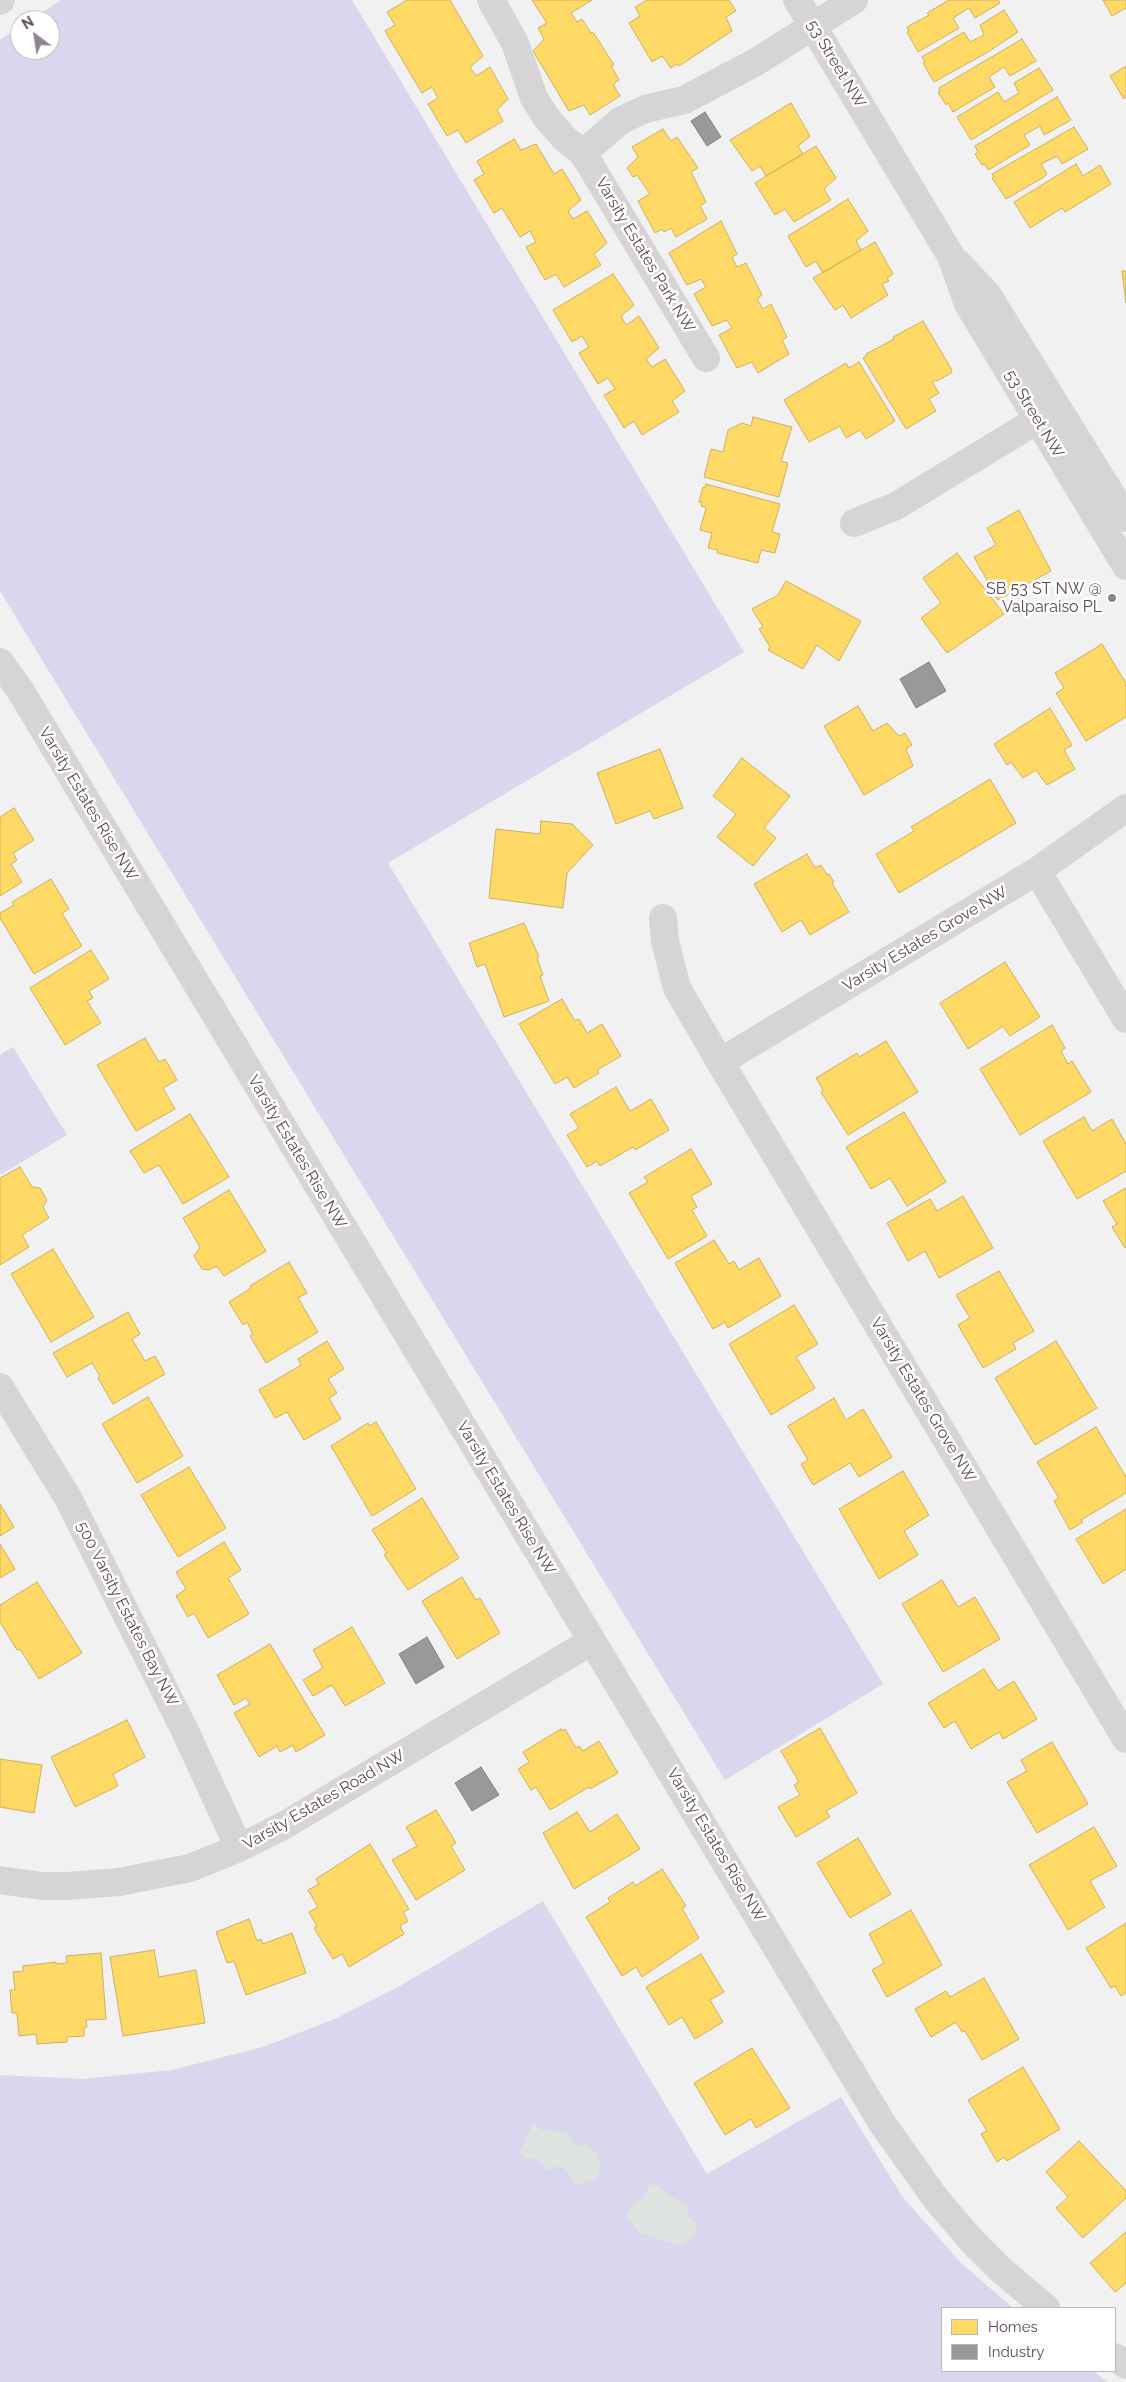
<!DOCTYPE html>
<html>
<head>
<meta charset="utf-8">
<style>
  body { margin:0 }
  #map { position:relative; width:1126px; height:2382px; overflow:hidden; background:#f0f1f0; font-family:Raleway,sans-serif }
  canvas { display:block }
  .legend { position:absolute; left:941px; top:2307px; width:175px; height:65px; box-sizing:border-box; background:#fff; border:1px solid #beb6bc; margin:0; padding:6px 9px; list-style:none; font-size:15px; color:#5c4858 }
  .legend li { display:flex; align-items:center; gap:10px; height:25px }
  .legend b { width:25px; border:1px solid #beb6bc }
  .north { position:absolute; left:10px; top:10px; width:50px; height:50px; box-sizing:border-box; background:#fff; border:1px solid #beb6bc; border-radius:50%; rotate:329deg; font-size:14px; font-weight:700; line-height:20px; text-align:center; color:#5c4858 }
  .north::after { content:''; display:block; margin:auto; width:18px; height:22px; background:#90838d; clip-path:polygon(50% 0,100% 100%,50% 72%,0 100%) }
</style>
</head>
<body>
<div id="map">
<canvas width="1126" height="2382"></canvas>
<ul class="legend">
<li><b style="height:14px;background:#ffd966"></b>Homes</li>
<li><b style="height:14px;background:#999"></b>Industry</li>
</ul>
<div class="north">N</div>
</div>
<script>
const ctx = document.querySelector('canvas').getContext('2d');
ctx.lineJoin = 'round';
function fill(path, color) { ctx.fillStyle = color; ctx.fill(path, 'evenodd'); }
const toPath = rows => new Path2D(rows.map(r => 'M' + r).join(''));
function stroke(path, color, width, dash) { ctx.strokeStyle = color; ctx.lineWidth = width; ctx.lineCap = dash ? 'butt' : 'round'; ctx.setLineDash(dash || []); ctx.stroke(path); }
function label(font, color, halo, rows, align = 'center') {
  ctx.font = font + ' Raleway,sans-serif'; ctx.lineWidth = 5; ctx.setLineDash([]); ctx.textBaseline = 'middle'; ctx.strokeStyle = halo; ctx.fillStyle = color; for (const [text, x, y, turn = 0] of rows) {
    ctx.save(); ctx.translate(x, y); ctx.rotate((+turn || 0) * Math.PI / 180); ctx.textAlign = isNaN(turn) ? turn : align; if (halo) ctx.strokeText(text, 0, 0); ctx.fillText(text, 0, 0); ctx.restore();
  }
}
fill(toPath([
  [61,0,352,0,744,652,388,863,883,1684,725,1780,0,591,0,40,20,27,20,50,50,50,50,20,31,20],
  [13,1047,67,1135,0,1175,0,1055],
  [543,1901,707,2174,841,2097,902,2196,961,2263,1013,2308,942,2308,942,2371,1093,2371,1108,2382,0,2382,0,2075,84,2079,172,2070,263,2047,337,2018,400,1986]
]), '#d9d6ee');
fill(toPath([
  [533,2123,542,2130,567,2132,575,2147,587,2143,597,2154,601,2167,597,2178,575,2185,565,2169,556,2166,547,2171,538,2159,527,2159,519,2153],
  [650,2184,659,2186,669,2196,683,2202,689,2212,688,2217,697,2223,695,2234,681,2246,639,2233,626,2214,635,2203,642,2199]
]), '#dde4e0');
const homes = toPath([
  [407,0,450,0,483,56,470,67,476,76,490,67,508,99,497,110,503,121,466,143,458,130,447,136,428,104,438,98,432,87,422,93,385,31,395,25,387,12,407,0],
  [532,0,592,0,571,13,577,22,582,19,591,33,593,32,614,65,611,66,619,80,613,84,620,96,590,115,584,105,569,111,533,51,544,39,538,28,547,23,532,0],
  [647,0,729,0,736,11,726,17,732,31,679,66,677,64,671,68,662,56,652,62,629,23,640,16,635,7,647,0],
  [949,0,998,0,1000,3,975,18,969,8,953,18,959,28,918,52,907,32,909,31,907,27,929,15,927,13,949,0],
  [1103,0,1126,0,1126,8,1112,16,1103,0],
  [1004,10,1018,32,988,52,934,82,923,63,925,62,922,57,964,32,970,42,984,35,980,25,1004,10],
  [1022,39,1036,61,1010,76,1004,67,989,77,995,87,953,112,948,103,946,105,938,92,940,91,939,88,1022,39],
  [1126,66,1126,97,1124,99,1110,76,1126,66],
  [1039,68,1053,90,971,140,957,117,998,92,1004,102,1019,93,1014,83,1039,68],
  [1057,97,1071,120,1044,135,1040,126,1024,135,1030,145,988,170,985,164,982,165,975,154,978,152,975,146,1057,97],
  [791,103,810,136,798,146,803,154,766,176,760,166,752,171,730,140,791,103],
  [1074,127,1088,149,1062,164,1057,156,1041,164,1047,174,1044,177,1006,199,992,178,994,177,992,174,1074,127],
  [663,129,671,141,677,137,698,168,691,172,706,202,700,206,707,219,676,237,671,228,664,232,662,229,655,233,638,201,650,194,637,175,633,177,627,168,638,157,632,147,663,129],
  [514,139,521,150,536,144,554,174,562,169,581,200,568,211,573,219,587,211,607,243,594,254,601,265,564,287,556,274,545,280,526,247,536,242,530,231,520,237,502,208,494,213,474,180,484,174,477,161,514,139],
  [816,146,836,178,824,189,831,200,794,222,785,209,775,215,755,183,816,146],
  [1076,164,1083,176,1100,165,1111,184,1065,212,1062,208,1030,228,1014,202,1076,164],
  [848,199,868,231,856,241,861,250,823,273,816,261,806,267,788,236,848,199],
  [721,221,737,254,732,257,737,267,746,263,762,295,757,299,763,309,771,304,787,337,782,340,789,354,758,373,752,362,737,368,719,335,732,328,727,320,712,326,694,294,706,287,701,279,687,285,669,253,721,221],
  [875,242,893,274,887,278,889,281,882,284,888,295,851,318,843,305,835,310,813,278,875,242],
  [1122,271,1126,271,1126,303,1122,271],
  [613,274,634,305,621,316,626,325,639,316,659,348,646,359,652,367,665,359,685,391,672,401,679,412,642,435,634,421,624,428,604,395,615,389,608,378,598,384,579,353,589,347,582,336,572,342,553,310,613,274],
  [923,321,952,370,951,373,937,381,936,380,932,382,939,393,929,399,936,411,906,429,863,358,867,355,866,354,894,339,893,337,923,321],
  [859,362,895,421,866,439,860,430,846,438,840,426,809,442,784,400,846,363,849,368,859,362],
  [753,417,792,427,781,461,788,463,779,497,704,477,711,449,723,452,728,430,742,423,751,426,753,417],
  [706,484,780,504,772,532,780,534,775,553,761,550,758,563,717,553,718,550,708,548,712,533,700,530,706,508,701,506,702,503,699,502,703,487,705,488,706,484],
  [1019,510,1051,571,998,600,974,557,996,545,987,528,1019,510],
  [957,553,1004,614,947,653,921,618,941,603,923,578,957,553],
  [786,581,861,621,839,661,817,645,803,669,768,650,770,647,759,629,763,627,752,609,778,595,786,581],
  [1102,644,1126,683,1126,717,1086,741,1056,693,1064,688,1055,673,1102,644],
  [858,706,873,731,887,723,899,736,905,733,912,745,906,749,913,766,864,795,824,726,858,706],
  [1050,708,1072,745,1064,750,1075,769,1047,785,1036,770,1023,778,1011,762,1007,765,994,744,1050,708],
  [660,749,683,808,654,819,650,811,616,824,597,773,660,749],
  [742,758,790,796,764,828,776,838,753,866,717,837,736,814,713,796,742,758],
  [990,779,1016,823,899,893,876,854,914,831,911,827,990,779],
  [14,808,34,840,13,853,17,860,11,864,22,882,0,896,0,817,14,808],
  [541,821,572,824,593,845,567,873,563,908,489,898,496,829,540,834,541,821],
  [807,854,815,868,821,865,827,875,829,874,834,882,832,883,849,912,810,935,801,920,782,932,754,884,807,854],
  [51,879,69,909,62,913,82,946,34,974,0,918,0,913,14,905,12,902,51,879],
  [524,923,539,957,537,958,543,975,540,976,549,1001,504,1017,485,964,477,967,469,943,524,923],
  [91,950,109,979,89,991,93,998,87,1001,101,1023,65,1045,30,988,91,950],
  [1005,962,1040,1017,1010,1036,1003,1026,968,1049,940,1003,1005,962],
  [562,999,575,1021,579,1019,587,1033,602,1024,621,1056,597,1070,599,1073,574,1088,567,1077,555,1084,519,1024,562,999],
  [1052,1025,1065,1048,1061,1051,1068,1064,1072,1061,1091,1092,1020,1135,980,1069,1052,1025],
  [145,1038,159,1062,165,1059,177,1080,163,1088,175,1109,136,1131,97,1065,145,1038],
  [886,1041,918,1092,848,1135,821,1092,823,1090,816,1078,857,1053,859,1057,886,1041],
  [616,1087,630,1111,651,1099,669,1130,635,1150,633,1147,600,1166,597,1161,587,1167,567,1135,579,1128,570,1114,616,1087],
  [904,1112,946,1182,907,1206,890,1178,871,1189,846,1147,904,1112],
  [190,1114,229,1177,183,1204,159,1165,144,1173,130,1151,190,1114],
  [1084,1117,1092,1131,1112,1119,1126,1144,1126,1171,1077,1199,1043,1141,1084,1117],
  [691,1149,712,1184,691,1196,697,1207,692,1210,707,1236,668,1259,629,1193,648,1182,644,1177,691,1149],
  [20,1167,32,1187,40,1188,47,1200,43,1207,49,1218,22,1235,29,1247,0,1265,0,1178,20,1167],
  [1126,1188,1126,1247,1125,1248,1112,1227,1117,1224,1103,1201,1126,1188],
  [229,1190,266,1251,224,1276,217,1266,209,1270,202,1269,194,1256,200,1247,183,1218,229,1190],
  [963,1196,993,1248,939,1278,925,1251,908,1261,887,1223,930,1199,937,1211,963,1196],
  [714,1240,729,1264,734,1261,739,1270,759,1258,781,1296,728,1328,725,1322,713,1329,675,1263,714,1240],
  [53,1249,94,1317,51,1342,11,1274,53,1249],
  [289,1262,307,1293,298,1298,318,1332,266,1363,250,1336,253,1334,247,1322,243,1325,229,1302,251,1288,250,1286,289,1262],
  [999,1271,1034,1331,1013,1343,1016,1349,983,1368,958,1325,970,1318,956,1295,999,1271],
  [794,1305,818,1344,796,1357,815,1388,771,1415,729,1344,794,1305],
  [128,1312,140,1334,132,1339,145,1361,155,1356,165,1374,113,1404,98,1378,100,1376,92,1363,67,1377,53,1353,128,1312],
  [327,1341,344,1369,328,1379,337,1393,329,1398,341,1419,304,1440,287,1412,275,1418,259,1390,301,1365,298,1359,327,1341],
  [1056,1341,1097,1408,1035,1445,995,1378,1056,1341],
  [148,1397,183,1456,137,1483,102,1424,148,1397],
  [834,1398,846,1420,863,1409,892,1457,859,1477,850,1463,813,1485,801,1464,808,1460,788,1426,834,1398],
  [376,1422,416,1489,372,1516,331,1446,368,1423,369,1426,376,1422],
  [1096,1427,1126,1477,1126,1493,1081,1520,1083,1522,1070,1530,1054,1501,1059,1498,1037,1462,1096,1427],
  [189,1467,226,1528,178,1557,141,1495,189,1467],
  [903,1471,929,1515,904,1531,918,1555,879,1579,839,1509,903,1471],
  [422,1498,459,1558,408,1590,384,1555,387,1553,372,1530,422,1498],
  [0,1504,14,1527,0,1536,0,1504],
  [1126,1509,1126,1569,1103,1584,1076,1539,1126,1509],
  [224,1542,241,1570,228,1578,249,1614,208,1638,194,1613,188,1617,176,1596,186,1589,176,1572,224,1542],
  [0,1544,15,1569,0,1578,0,1544],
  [462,1577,476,1600,480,1598,500,1633,457,1659,422,1601,462,1577],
  [942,1580,958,1607,975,1597,1000,1639,943,1672,902,1604,942,1580],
  [37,1582,82,1653,39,1679,20,1649,17,1650,0,1622,0,1605,37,1582],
  [352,1627,385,1683,345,1706,332,1685,313,1696,303,1680,323,1668,313,1650,352,1627],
  [270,1644,325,1735,296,1752,293,1745,280,1752,277,1746,259,1757,234,1713,250,1704,246,1698,234,1705,217,1675,270,1644],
  [984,1669,998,1691,1014,1681,1037,1719,1003,1739,999,1732,971,1749,955,1721,944,1728,928,1703,984,1669],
  [127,1720,145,1757,113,1774,118,1786,75,1807,51,1757,127,1720],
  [820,1728,857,1793,826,1811,830,1817,796,1837,778,1807,800,1795,794,1785,799,1782,781,1751,820,1728],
  [561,1729,562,1731,565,1729,576,1748,579,1746,583,1751,599,1741,618,1773,590,1789,589,1787,550,1810,536,1787,531,1790,518,1769,529,1762,523,1752,561,1729],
  [1052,1742,1088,1804,1037,1833,1007,1782,1027,1771,1021,1760,1052,1742],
  [0,1759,42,1765,34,1813,0,1807,0,1759],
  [436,1810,456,1843,451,1846,465,1870,416,1900,392,1860,417,1846,406,1827,436,1810],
  [577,1812,590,1832,617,1814,640,1849,574,1889,543,1833,577,1812],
  [1094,1827,1117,1866,1090,1881,1105,1907,1068,1930,1029,1865,1094,1827],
  [858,1838,891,1894,850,1918,817,1863,858,1838],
  [370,1844,409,1909,403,1912,408,1921,400,1926,404,1934,349,1967,342,1954,333,1959,314,1928,317,1926,309,1912,318,1907,308,1890,319,1884,316,1879,370,1844],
  [662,1869,686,1906,682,1908,699,1938,642,1977,636,1967,622,1976,586,1917,610,1902,608,1898,633,1882,635,1886,662,1869],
  [911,1910,942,1965,887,1997,872,1970,884,1963,869,1934,911,1910],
  [249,1919,257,1941,261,1939,263,1944,292,1933,306,1973,246,1995,234,1961,227,1963,216,1932,249,1919],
  [1126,1923,1126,1993,1121,1996,1115,1986,1111,1988,1086,1948,1126,1923],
  [154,1950,159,1977,196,1970,205,2023,123,2036,110,1957,154,1950],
  [101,1953,106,2019,86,2020,87,2027,84,2028,84,2036,67,2037,67,2042,37,2044,36,2034,19,2036,17,2013,12,2013,10,1990,15,1990,13,1972,23,1971,23,1966,56,1962,56,1964,67,1963,66,1956,101,1953],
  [701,1954,724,1992,710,2000,723,2022,695,2039,682,2017,669,2025,646,1987,701,1954],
  [984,1978,1019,2039,982,2060,965,2031,962,2032,956,2022,931,2037,915,2009,946,1991,950,1997,984,1978],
  [752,2048,790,2108,756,2128,751,2119,725,2135,694,2083,752,2048],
  [1023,2067,1060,2129,1007,2161,1004,2157,997,2162,981,2134,987,2131,968,2100,1023,2067],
  [1079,2141,1126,2191,1126,2198,1083,2238,1056,2208,1068,2197,1046,2172,1079,2141],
  [1126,2232,1126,2283,1115,2292,1090,2263,1126,2232]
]);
fill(homes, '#ffd966');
stroke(homes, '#ceae62', 1);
const industry = toPath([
  [705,112,721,137,707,146,691,121,705,112],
  [929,662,946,691,916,708,900,679,929,662],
  [427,1637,444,1667,416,1684,399,1654,427,1637],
  [481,1767,499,1795,472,1811,455,1783,481,1767]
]);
fill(industry, '#999');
stroke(industry, '#878186', 1);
stroke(toPath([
  [491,0,515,43,534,98,546,117,564,138,583,153,706,358],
  [0,1,1,0],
  [583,153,620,121,645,109,684,100,756,62,854,0],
  [854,523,896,506,1057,408],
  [0,662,20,690,882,2123,936,2199,971,2240,1001,2270,1046,2308],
  [1126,808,1037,871,720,1062,1126,1739],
  [1037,871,1126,1019],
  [663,918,665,941,677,988,720,1062],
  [0,1387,68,1498,185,1731,239,1848],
  [0,1880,42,1886,68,1886,119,1882,190,1868,239,1848,283,1826,592,1641],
  [1115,2357,1126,2365]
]), '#d7d4d7', 28);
stroke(toPath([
  [797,0,951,256,968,304,1126,566],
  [958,263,987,294,1126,518]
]), '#d7d4d7', 28);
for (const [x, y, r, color] of [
  [1112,598,5,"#90838d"]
]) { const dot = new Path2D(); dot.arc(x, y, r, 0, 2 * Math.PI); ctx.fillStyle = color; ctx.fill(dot); stroke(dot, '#fff', 2); }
label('16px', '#5c4858', '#fff', [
  ["53 Street NW",836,64,59],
  ["Varsity Estates Park NW",645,255,59],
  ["53 Street NW",1034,414,59],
  ["Varsity Estates Rise NW",88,804,59],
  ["Varsity Estates Grove NW",925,939,-31],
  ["Varsity Estates Rise NW",297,1152,59],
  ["Varsity Estates Grove NW",923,1400,59],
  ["Varsity Estates Rise NW",506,1498,59],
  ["500 Varsity Estates Bay NW",127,1614,63],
  ["Varsity Estates Road NW",324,1800,-30],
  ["Varsity Estates Rise NW",716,1845,59]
]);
label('16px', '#5c4858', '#fff', [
  ["SB 53 ST NW @",1102,589],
  ["Valparaiso PL",1102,607]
], 'right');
</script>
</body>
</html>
